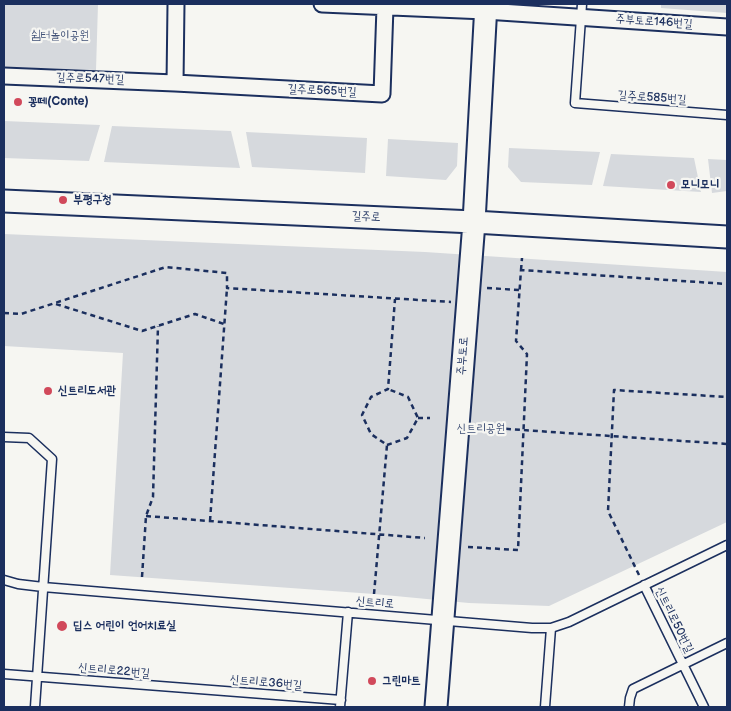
<!DOCTYPE html>
<html>
<head>
<meta charset="utf-8">
<style>
  body { margin:0 }
  #map { position:relative; width:731px; height:711px; overflow:hidden; background:#f6f6f2; font-family:"Balsamiq Sans",sans-serif }
  canvas { display:block }
  .frame { position:absolute; inset:0; border:5px solid #1b2f5e; pointer-events:none }
</style>
</head>
<body>
<div id="map">
<canvas width="731" height="711"></canvas>
<div class="frame"></div>
</div>
<script>
const ctx = document.querySelector('canvas').getContext('2d');
ctx.lineJoin = 'round';
function fill(path, color) { ctx.fillStyle = color; ctx.fill(path, 'evenodd'); }
const toPath = rows => new Path2D(rows.map(r => 'M' + r).join(''));
function stroke(path, color, width, dash) { ctx.strokeStyle = color; ctx.lineWidth = width; ctx.lineCap = dash ? 'butt' : 'round'; ctx.setLineDash(dash || []); ctx.stroke(path); }
function label(font, color, halo, rows, align = 'center') {
  ctx.font = font + ' "Balsamiq Sans","Poor Story",sans-serif'; ctx.lineWidth = 4.5; ctx.setLineDash([]); ctx.textBaseline = 'middle'; ctx.strokeStyle = halo; ctx.fillStyle = color; for (const [text, x, y, turn = 0] of rows) {
    ctx.save(); ctx.translate(x, y); ctx.rotate((+turn || 0) * Math.PI / 180); ctx.textAlign = isNaN(turn) ? turn : align; if (halo) ctx.strokeText(text, 0, 0); ctx.fillText(text, 0, 0); ctx.restore();
  }
}
fill(toPath([
  [4,4,98,4,96,70,4,67],
  [661,4,727,4,727,13,661,8],
  [4,121,100,125,89,161,4,158],
  [112,126,231,131,240,168,104,162],
  [246,132,367,138,365,173,252,167],
  [388,139,458,143,457,166,446,180,386,176],
  [509,148,600,152,592,185,521,182,508,167],
  [611,154,694,158,701,192,603,186],
  [708,159,727,160,727,191,712,193],
  [4,234,425,252,727,272,727,522,549,606,469,603,374,594,110,575,123,353,4,346]
]), '#d6d9dd');
const service = toPath([
  [582,4,575,103,727,115],
  [4,437,29,438,52,459,35,707],
  [4,580,18,584,43,587,532,628,551,628,569,622,727,545],
  [644,585,704,707],
  [4,674,341,700],
  [340,707,348,612],
  [545,707,551,628],
  [629,707,630,698,633,689,727,643]
]);
const minor = toPath([
  [322,4,485,11,727,27],
  [4,76,175,83,382,94,385,7],
  [175,83,176,4]
]);
const secondary = toPath([
  [4,201,474,222,727,237],
  [436,707,474,222,486,4]
]);
stroke(service, '#1b2f5e', 11);
stroke(minor, '#1b2f5e', 19);
stroke(secondary, '#1b2f5e', 25);
stroke(toPath([
  [521,270,522,258],
  [487,288,519,290],
  [56,304,142,331,195,314,224,324],
  [4,313,21,314,166,267,227,273,227,288,451,302],
  [418,418,430,418],
  [479,427,727,444],
  [387,445,407,438,418,418,408,397,388,389],
  [146,516,425,538],
  [210,521,227,288],
  [468,547,518,550,527,354,516,341,521,270,727,284],
  [639,575,608,511,614,390,727,397],
  [142,577,146,516,153,497,158,326],
  [374,594,387,445,371,434,362,415,371,397,388,389,395,299]
]), '#1b2f5e', 2.5, [5, 4]);
stroke(service, '#f6f6f2', 8);
stroke(minor, '#f6f6f2', 15);
stroke(secondary, '#f6f6f2', 21);
for (const [x, y, r, color] of [
  [18,102,5,"#d1495b"],
  [671,185,5,"#d1495b"],
  [63,200,5,"#d1495b"],
  [48,391,5,"#d1495b"],
  [62,626,6,"#d1495b"],
  [372,681,5,"#d1495b"]
]) { const dot = new Path2D(); dot.arc(x, y, r, 0, 2 * Math.PI); ctx.fillStyle = color; ctx.fill(dot); stroke(dot, '#f6f6f2', 2); }
label('12px', '#1b2f5e', '#f6f6f2', [
  ["주부토로146번길",654,22,4],
  ["길주로547번길",90,79,2],
  ["길주로565번길",322,91,3],
  ["길주로585번길",652,98,4],
  ["길주로",366,217,3],
  ["주부토로",463,356,-86],
  ["신트리로",375,603,5],
  ["신트리로50번길",674,620,64],
  ["신트리로22번길",114,671,5],
  ["신트리로36번길",266,683,5]
]);
label('12px', '#405177', '#f6f6f2', [
  ["쉼터놀이공원",60,36],
  ["신트리공원",481,429]
]);
label('bold 12px', '#1b2f5e', '#f6f6f2', [
  ["꽁떼(Conte)",28,102],
  ["모니모니",681,185],
  ["부평구청",73,200],
  ["신트리도서관",58,391],
  ["딥스 어린이 언어치료실",73,626],
  ["그린마트",382,681]
], 'left');
</script>
</body>
</html>
